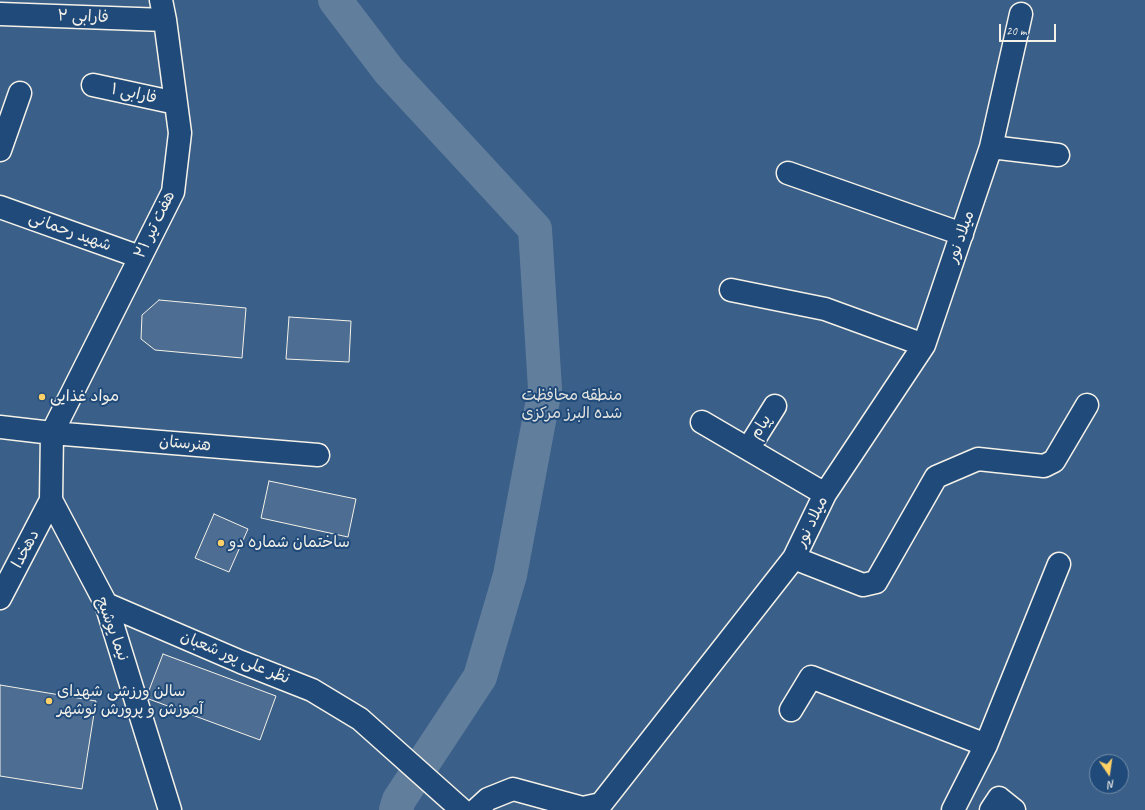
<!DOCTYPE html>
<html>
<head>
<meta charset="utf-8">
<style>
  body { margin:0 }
  #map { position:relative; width:1145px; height:810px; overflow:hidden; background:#1f4a7a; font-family:Caveat,sans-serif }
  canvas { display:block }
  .north { position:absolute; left:1089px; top:754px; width:40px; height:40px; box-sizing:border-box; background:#1f4a7a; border:1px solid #748da6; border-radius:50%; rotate:167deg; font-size:11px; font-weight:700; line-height:16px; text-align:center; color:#f4f1e8 }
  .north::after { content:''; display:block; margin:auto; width:14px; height:18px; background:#ffd166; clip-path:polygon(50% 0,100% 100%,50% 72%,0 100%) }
  .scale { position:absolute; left:999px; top:24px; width:57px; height:18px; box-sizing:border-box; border:2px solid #f4f1e8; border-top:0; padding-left:5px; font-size:12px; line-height:14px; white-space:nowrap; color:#f4f1e8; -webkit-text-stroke:3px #1f4a7a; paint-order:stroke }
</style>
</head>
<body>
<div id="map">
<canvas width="1145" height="810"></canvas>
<div class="north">N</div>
<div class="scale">20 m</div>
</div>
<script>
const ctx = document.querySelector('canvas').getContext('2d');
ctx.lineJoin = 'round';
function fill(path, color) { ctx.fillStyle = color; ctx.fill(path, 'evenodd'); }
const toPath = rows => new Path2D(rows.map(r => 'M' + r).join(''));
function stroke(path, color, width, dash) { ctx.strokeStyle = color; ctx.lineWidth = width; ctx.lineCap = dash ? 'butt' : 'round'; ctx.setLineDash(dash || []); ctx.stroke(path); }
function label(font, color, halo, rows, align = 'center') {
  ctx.font = font + ' Caveat,"Playpen Sans Arabic",sans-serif'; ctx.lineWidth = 4; ctx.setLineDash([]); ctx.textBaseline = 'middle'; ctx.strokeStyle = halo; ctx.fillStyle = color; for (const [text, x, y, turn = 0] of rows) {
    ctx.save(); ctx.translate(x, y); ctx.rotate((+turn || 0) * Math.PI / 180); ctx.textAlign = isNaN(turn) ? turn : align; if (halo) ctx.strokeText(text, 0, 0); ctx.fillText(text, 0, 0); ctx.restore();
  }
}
fill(toPath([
  [0,0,1145,0,1145,810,0,810],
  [1097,762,1121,762,1121,786,1097,786]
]), '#3a5f88');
stroke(toPath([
  [335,0,389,71,535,229,545,389,510,575,480,677,399,800,396,810]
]), '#627e9d', 34);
const building = toPath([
  [159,300,246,308,242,358,155,350,141,339,142,315,159,300],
  [289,317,351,321,349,362,286,359,289,317],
  [269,481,356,499,348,537,261,518,269,481],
  [214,514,248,529,229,572,195,558,214,514],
  [163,654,276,696,260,740,146,698,163,654],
  [0,685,96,701,82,789,0,776,0,685]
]);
fill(building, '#4d6e92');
stroke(building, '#f4f1e8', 1);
const minor = toPath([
  [161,0,165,20,180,133,173,192,52,433,51,500,106,604,170,810],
  [0,14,165,20],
  [93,85,176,103],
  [991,147,1021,14],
  [0,150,20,93],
  [788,173,962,234],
  [0,207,140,257],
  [731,290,825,309,924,345],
  [702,422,825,494],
  [0,427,52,433,318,455],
  [748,449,775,406],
  [794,558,863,585,876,582,936,477,978,459,1044,466,1054,461,1087,405],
  [0,598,51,500],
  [106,604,241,662,312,690,360,719,462,810],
  [791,710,811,677,986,745],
  [476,810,488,799,513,789,583,808,601,804,794,558,825,494,924,345,991,147,1058,155],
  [953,810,986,745,1059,564],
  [991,810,999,798,1014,810]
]);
stroke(minor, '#f4f1e8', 25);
stroke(minor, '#1f4a7a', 22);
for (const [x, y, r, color] of [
  [42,397,4,"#ffd166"],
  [221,543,4,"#ffd166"],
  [49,701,4,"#ffd166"]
]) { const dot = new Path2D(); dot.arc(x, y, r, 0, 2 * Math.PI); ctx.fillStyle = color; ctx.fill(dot); stroke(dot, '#1f4a7a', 1.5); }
label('16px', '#f4f1e8', '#1f4a7a', [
  ["فارابی ۲",83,17,2],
  ["فارابی ۱",134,94,12],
  ["هفت تیر ۲۱",155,225,-64],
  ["شهید رحمانی",70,232,20],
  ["میلاد نور",961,237,-71],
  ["پیام",761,427,-58],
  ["هنرستان",185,444,5],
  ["میلاد نور",812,522,-64],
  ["دهخدا",26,549,-62],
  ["نیما یوشیج",112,629,70],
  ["نظر علی پور شعبان",235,658,22]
]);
label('16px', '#e1e2de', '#1f4a7a', [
  ["منطقه محافظت",572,396],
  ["شده البرز مرکزی",572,414]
]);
label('16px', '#f4f1e8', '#1f4a7a', [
  ["مواد غذایی",50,397],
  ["ساختمان شماره دو",229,543],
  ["سالن ورزشی شهدای",57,692],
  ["آموزش و پرورش نوشهر",57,710]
], 'left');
</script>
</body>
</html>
